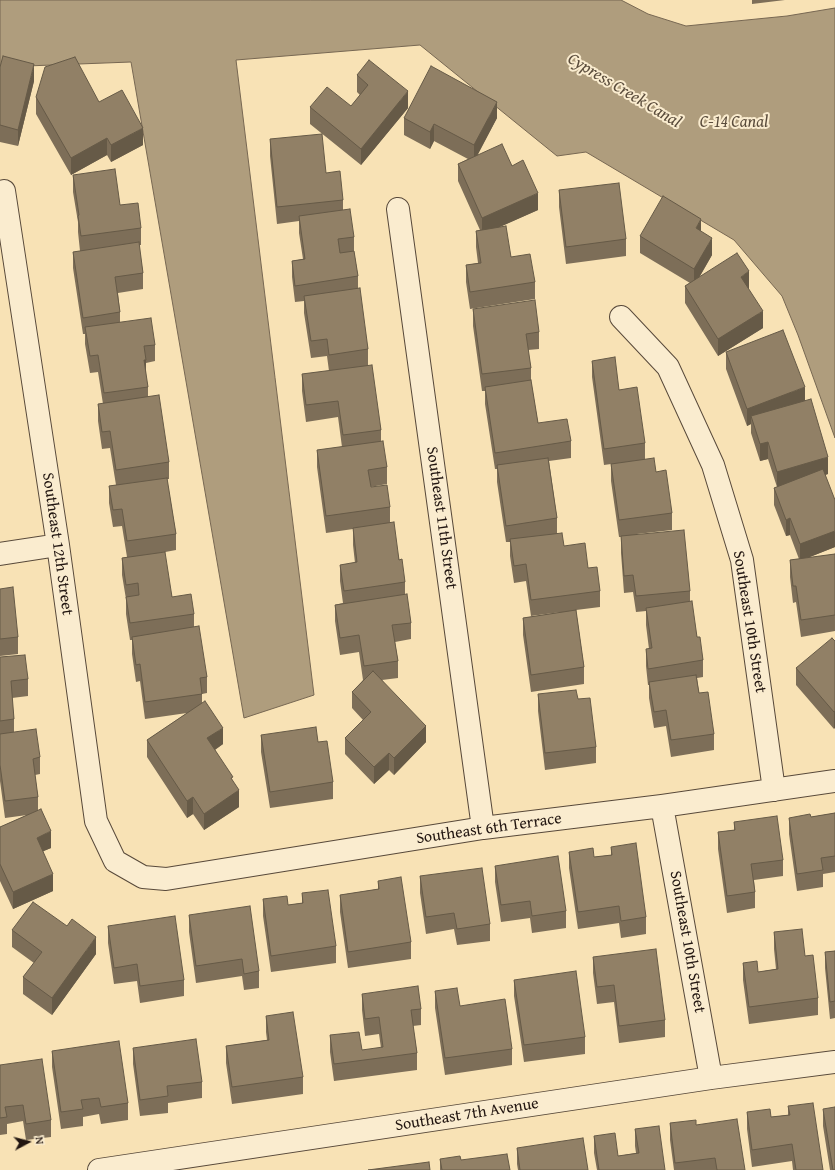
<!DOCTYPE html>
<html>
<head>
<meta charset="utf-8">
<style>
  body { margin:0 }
  #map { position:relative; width:835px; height:1170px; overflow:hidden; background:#f8e2b5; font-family:"Gentium Book Plus",serif }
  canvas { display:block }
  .north { position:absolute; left:8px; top:1122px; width:40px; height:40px; -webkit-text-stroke:3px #faeccf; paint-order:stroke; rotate:83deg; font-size:11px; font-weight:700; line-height:16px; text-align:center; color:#221611 }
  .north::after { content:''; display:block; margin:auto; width:14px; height:18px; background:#221611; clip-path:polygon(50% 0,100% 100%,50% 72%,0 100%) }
</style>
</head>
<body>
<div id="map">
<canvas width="835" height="1170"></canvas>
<div class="north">N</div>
</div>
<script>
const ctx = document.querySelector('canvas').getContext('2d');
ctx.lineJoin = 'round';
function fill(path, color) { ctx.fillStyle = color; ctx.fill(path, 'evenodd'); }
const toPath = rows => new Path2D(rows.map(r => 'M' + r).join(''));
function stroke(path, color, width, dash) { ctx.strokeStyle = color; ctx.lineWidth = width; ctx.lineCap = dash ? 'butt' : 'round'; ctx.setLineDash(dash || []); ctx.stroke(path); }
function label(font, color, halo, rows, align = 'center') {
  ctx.font = font + ' "Gentium Book Plus",serif'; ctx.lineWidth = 4; ctx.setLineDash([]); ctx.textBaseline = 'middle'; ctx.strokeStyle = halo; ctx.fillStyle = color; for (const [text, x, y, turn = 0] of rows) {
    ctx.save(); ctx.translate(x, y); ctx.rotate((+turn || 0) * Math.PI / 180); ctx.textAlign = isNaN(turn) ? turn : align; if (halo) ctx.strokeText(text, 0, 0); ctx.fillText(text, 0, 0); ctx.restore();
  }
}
const water = toPath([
  [0,0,621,0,648,14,686,26,787,16,835,8,835,438,798,335,782,296,734,240,586,152,557,156,420,45,236,60,314,695,244,718,131,62,0,67,0,0]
]);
fill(water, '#af9d7d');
stroke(water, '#776752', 1);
const minor = toPath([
  [4,191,58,545,96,821,115,861,143,877,166,879,483,828,662,806,835,781],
  [398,209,483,828],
  [621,317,668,367,713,465,742,560,774,790],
  [0,554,58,545],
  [662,806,711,1078],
  [99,1170,711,1078,835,1062]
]);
stroke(minor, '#58493a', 24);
stroke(minor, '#faeccf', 22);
fill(toPath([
  [752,0,785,0,752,4],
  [0,67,34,81,18,146,0,142],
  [357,75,408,108,361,165,310,124,310,107,351,106,360,95,357,92],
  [36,97,99,102,143,145,111,162,107,155,71,175,36,114],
  [404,118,497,118,477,155,512,166,538,210,499,227,511,257,535,282,535,299,470,309,466,282,466,265,478,263,476,247,476,231,480,230,458,181,458,164,468,159,434,141,430,149,404,135],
  [270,139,326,173,343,200,343,210,354,237,354,251,358,276,358,289,368,349,368,365,381,430,381,441,387,467,387,484,370,487,390,507,390,523,405,582,405,595,411,623,411,639,395,642,398,661,398,678,382,680,426,742,394,775,389,770,374,784,345,754,345,738,363,720,352,708,352,692,363,680,359,652,340,655,335,621,335,605,343,603,340,581,340,565,355,563,353,545,353,529,326,533,317,467,317,450,342,447,338,417,306,422,302,391,302,374,329,371,327,356,311,358,304,313,304,301,295,302,292,277,292,261,303,259,299,233,299,221,277,224,270,156],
  [73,175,120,205,141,228,141,245,139,245,143,273,143,289,118,293,120,312,120,322,155,345,155,361,146,363,146,376,148,387,148,397,169,462,169,479,167,479,176,534,176,550,160,553,172,597,194,614,194,627,207,677,207,693,202,694,202,703,223,744,215,750,233,781,239,807,204,830,193,814,187,818,147,757,147,740,187,713,145,719,140,681,136,682,132,654,132,640,130,640,126,614,126,599,122,575,122,558,127,557,122,526,113,527,109,503,109,486,116,485,110,448,102,449,98,421,98,404,103,404,98,372,90,373,85,344,85,334,83,334,73,268,73,252,80,251,78,232,78,222,73,192],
  [559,190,626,239,626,256,566,264,559,207],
  [701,232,712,255,699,278,749,288,748,289,763,328,718,356,685,303,685,286,690,283,640,253,640,236],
  [473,309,539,332,539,349,528,350,531,368,531,381,538,423,571,441,571,458,549,461,557,518,557,533,564,546,588,568,600,591,600,607,576,610,584,667,584,684,531,692,523,635,523,618,561,612,531,616,526,581,514,583,510,556,510,542,506,542,497,482,497,469,495,469,485,404,485,391,482,391,473,326],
  [726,352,805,401,828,474,825,475,835,547,807,558,835,554,835,631,801,637,796,602,793,603,790,577,790,560,799,559,790,535,786,536,774,505,774,488,777,487,768,459,760,461,751,433,751,424,747,426,726,369],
  [592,361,619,390,645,443,645,459,656,472,672,513,672,530,637,534,690,591,690,601,697,637,703,660,703,677,697,678,699,693,714,734,714,750,671,757,666,726,654,728,649,698,649,685,648,685,646,666,646,649,649,649,646,625,646,611,636,612,633,592,624,593,621,553,621,537,619,537,611,481,611,464,604,465,592,377],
  [0,589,18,637,18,654,0,656],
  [835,641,834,729,796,685,796,668],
  [0,657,28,679,28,696,12,698,14,719,14,732,40,757,40,774,35,775,38,797,38,811,51,848,43,851,53,891,13,909,0,881,0,827,27,815,5,818,0,781],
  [538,694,578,699,596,747,596,763,545,770,538,711],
  [261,735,318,742,333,782,333,799,270,808,261,752],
  [835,813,835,872,823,874,823,887,797,891,789,834,789,818,811,817],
  [734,822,783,860,783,876,754,880,755,892,755,908,727,913,718,849,718,832,734,830],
  [611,847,646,917,646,934,621,938,619,923,578,929,569,868,569,852,594,857,611,855],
  [495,866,566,911,566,928,532,933,530,918,501,922,495,882],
  [420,876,490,924,490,941,457,945,454,929,426,934,420,893],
  [378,881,411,942,411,959,348,968,340,912,340,895,378,889],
  [302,893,336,946,336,963,271,972,263,916,263,899,288,905,302,903],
  [189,915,259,971,259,988,244,990,242,976,196,983,189,932],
  [108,926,184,980,184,996,140,1003,137,981,114,984,108,943],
  [12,930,96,954,52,1015,23,994,23,977,34,963,12,947],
  [774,932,805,956,818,998,818,1015,749,1024,743,980,743,963,758,972,776,969,774,949],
  [835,951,835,1018,830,1019,825,968,825,952],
  [593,957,665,1020,665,1037,619,1043,614,1002,597,1004,593,973],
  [514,980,585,1037,585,1054,524,1062,514,996],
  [435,991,512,1049,512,1065,445,1075,435,1008],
  [362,994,421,1009,421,1025,413,1026,417,1053,417,1070,334,1081,330,1052,330,1035,362,1050,381,1048,379,1034,365,1036,362,1010],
  [266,1016,303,1077,303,1094,232,1104,226,1063,226,1046,267,1040,266,1032],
  [133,1048,202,1082,202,1098,168,1103,168,1113,140,1116,133,1064],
  [52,1051,128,1103,128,1120,101,1124,99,1114,83,1117,83,1126,61,1129,52,1067],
  [0,1065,51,1120,51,1137,26,1140,23,1121,7,1124,7,1134,0,1135],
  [788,1106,823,1170,793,1170,792,1161,752,1167,747,1129,747,1112,771,1117,788,1115],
  [823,1109,835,1170,830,1170,823,1126],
  [670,1123,696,1125,745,1170,674,1170,670,1140],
  [635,1129,665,1170,597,1170,594,1153,594,1136,618,1156,636,1153,635,1146],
  [517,1148,588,1170,518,1170,517,1164],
  [440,1159,461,1160,510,1170,440,1170]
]), '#7d6e58');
fill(toPath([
  [34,64,34,81,18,146,18,130],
  [408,91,408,108,361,165,361,149],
  [497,102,497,118,474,162,474,145],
  [434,124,434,141,430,149,430,132],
  [143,128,143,145,111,162,111,145],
  [107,138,107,155,71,175,71,158],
  [538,193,538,210,482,235,482,218],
  [701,219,701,236,696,228],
  [712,238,712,255,694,286,694,269],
  [749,271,749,288,741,294,741,277],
  [763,311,763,328,718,356,718,339],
  [144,360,146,360,146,376],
  [805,387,805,404,751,416,751,424,747,426,747,409],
  [768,442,768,459,760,461,760,444],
  [828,457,828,474,777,489,777,472],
  [790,518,790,535,786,536,786,520],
  [835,531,835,547,800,561,800,544],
  [835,711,835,728,834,729,834,712],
  [426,726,426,742,394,775,394,758],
  [223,728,223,744,207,755,207,738],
  [389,753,389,770,374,784,374,767],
  [239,790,239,807,204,830,204,814],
  [193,797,193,814,187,818,187,801],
  [51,831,51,848,37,854,37,838],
  [53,874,53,891,13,909,13,892],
  [96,937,96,954,52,1015,52,998]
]), '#665a47');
const building = toPath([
  [3,56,34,64,18,130,0,125,0,67,3,56],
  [75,57,99,102,122,90,143,128,111,145,107,138,71,158,36,97,45,67,75,57],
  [369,60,408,91,361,149,310,107,327,87,351,106,368,85,357,75,369,60],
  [431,66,497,102,474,145,434,124,430,132,404,118,431,66],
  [322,134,326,173,340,171,343,200,277,207,270,139,322,134],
  [502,144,512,166,523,160,538,193,482,218,458,164,502,144],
  [115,169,120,205,138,203,141,228,81,236,78,216,79,215,73,175,115,169],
  [619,183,626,239,566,247,559,190,619,183],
  [663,196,701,219,696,228,712,238,694,269,640,236,663,196],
  [350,209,354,237,338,239,340,253,354,251,358,276,295,286,292,261,305,259,299,216,350,209],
  [506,226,511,257,530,254,535,282,470,292,466,265,481,263,476,231,506,226],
  [139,242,143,273,115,277,120,312,83,318,73,252,139,242],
  [737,253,749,271,741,277,763,311,718,339,685,286,737,253],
  [360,288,368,349,329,355,327,339,311,341,304,296,360,288],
  [535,300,539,332,526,334,531,368,482,374,473,309,535,300],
  [151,318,155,345,144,346,146,360,144,360,148,387,104,393,98,355,90,356,85,327,151,318],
  [783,330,805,387,747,409,726,352,783,330],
  [615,357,619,390,637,387,645,443,604,449,592,361,615,357],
  [372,365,381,430,343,435,338,401,306,405,302,374,372,365],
  [531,380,538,423,567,419,571,441,495,453,485,387,531,380],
  [159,395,169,462,116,470,110,431,102,432,98,404,159,395],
  [811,399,828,457,777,472,768,442,760,444,751,416,811,399],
  [383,441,387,467,368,470,371,487,387,485,390,507,326,516,317,450,383,441],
  [548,458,557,518,506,526,497,465,548,458],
  [654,458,656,472,666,470,672,513,619,520,611,464,654,458],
  [823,469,835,500,835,531,800,544,790,518,786,520,774,488,823,469],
  [167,478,176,534,127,541,122,509,113,510,109,486,167,478],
  [394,522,399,560,402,559,405,582,344,591,340,565,357,562,353,528,394,522],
  [684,530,690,591,636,596,633,575,624,576,621,536,684,530],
  [562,533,564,546,585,543,588,568,597,567,600,591,531,600,526,564,514,566,510,539,562,533],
  [165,552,172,597,191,594,194,614,130,623,126,597,139,595,138,583,126,585,122,558,165,552],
  [835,554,835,615,801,620,796,586,793,586,790,560,835,554],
  [13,587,18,637,0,639,0,589,13,587],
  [407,594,411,623,392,625,398,661,364,666,359,635,340,638,335,605,407,594],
  [692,601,697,637,700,637,703,660,648,669,646,649,652,648,646,608,692,601],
  [576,610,584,667,531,675,523,618,576,610],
  [199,626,207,677,200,678,202,694,145,702,140,664,136,665,132,637,199,626],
  [832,638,835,641,835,711,834,712,796,668,832,638],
  [25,655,28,679,11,681,14,719,0,721,0,657,25,655],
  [373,671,426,726,394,758,389,753,374,767,345,738,371,712,352,692,373,671],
  [696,675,699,693,708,692,714,734,671,740,666,710,654,712,649,682,696,675],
  [576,690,578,699,590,698,596,747,545,753,538,694,576,690],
  [205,701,223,728,207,738,233,777,231,778,239,790,204,814,193,797,187,801,147,740,205,701],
  [316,727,318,742,327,741,333,782,270,792,261,735,316,727],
  [36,729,40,757,33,759,38,797,5,801,0,765,0,734,36,729],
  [41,809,51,831,37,838,53,874,13,892,0,864,0,827,41,809],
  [835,813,835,856,821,858,823,870,797,874,789,818,810,814,811,817,835,813],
  [777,816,783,860,751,864,755,892,727,896,718,832,735,830,734,822,777,816],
  [636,843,646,917,621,921,619,906,578,912,569,852,593,848,594,857,612,855,611,847,636,843],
  [558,856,566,911,532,916,530,901,501,905,495,866,558,856],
  [482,868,490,924,457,929,454,913,426,917,420,876,482,868],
  [401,877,411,942,348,952,340,895,379,889,378,881,401,877],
  [328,890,336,946,271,956,263,899,287,896,288,905,303,903,302,893,328,890],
  [33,902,67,926,72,919,96,937,52,998,23,977,42,952,12,930,33,902],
  [250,906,259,971,244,974,242,959,196,966,189,915,250,906],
  [175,916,184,980,140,986,137,964,114,968,108,926,175,916],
  [802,929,805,956,813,955,818,998,749,1007,743,963,757,961,758,972,778,969,774,932,802,929],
  [656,949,665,1020,619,1026,614,985,597,987,593,957,656,949],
  [835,951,835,1001,830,1002,825,952,835,951],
  [576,971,585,1037,524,1045,514,980,576,971],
  [418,986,421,1009,411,1010,417,1053,334,1064,330,1035,359,1032,362,1050,383,1047,379,1017,365,1019,362,994,418,986],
  [457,988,460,1006,505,999,512,1049,445,1058,435,991,457,988],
  [293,1012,303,1077,232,1087,226,1046,269,1040,266,1016,293,1012],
  [196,1039,202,1082,167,1086,168,1096,140,1100,133,1048,196,1039],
  [119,1041,128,1103,101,1107,99,1098,81,1100,83,1109,61,1112,52,1051,119,1041],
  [42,1059,51,1120,26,1124,23,1105,5,1107,7,1117,0,1118,0,1065,42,1059],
  [813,1103,823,1170,796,1170,792,1144,752,1150,747,1112,770,1109,771,1117,790,1115,788,1106,813,1103],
  [835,1107,835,1170,833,1170,823,1109,835,1107],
  [737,1119,745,1170,717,1170,715,1158,675,1163,670,1123,696,1120,696,1125,737,1119],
  [659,1126,665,1170,599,1170,594,1136,615,1133,618,1156,639,1153,635,1129,659,1126],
  [583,1138,588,1170,520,1170,517,1148,583,1138],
  [507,1154,510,1170,442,1170,440,1159,460,1156,461,1160,507,1154],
  [429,1162,430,1170,368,1170,429,1162]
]);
fill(building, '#918066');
stroke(building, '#665a47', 1);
label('16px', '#221611', '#faeccf', [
  ["Southeast 11th Street",441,518,82],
  ["Southeast 12th Street",57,544,82],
  ["Southeast 10th Street",749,622,81],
  ["Southeast 6th Terrace",489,829,-8],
  ["Southeast 10th Street",687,942,80],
  ["Southeast 7th Avenue",467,1115,-9]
]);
label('italic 17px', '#5a4c3c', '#faeccf', [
  ["Cypress Creek Canal",624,91,31],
  ["C-14 Canal",734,123]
]);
</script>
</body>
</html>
